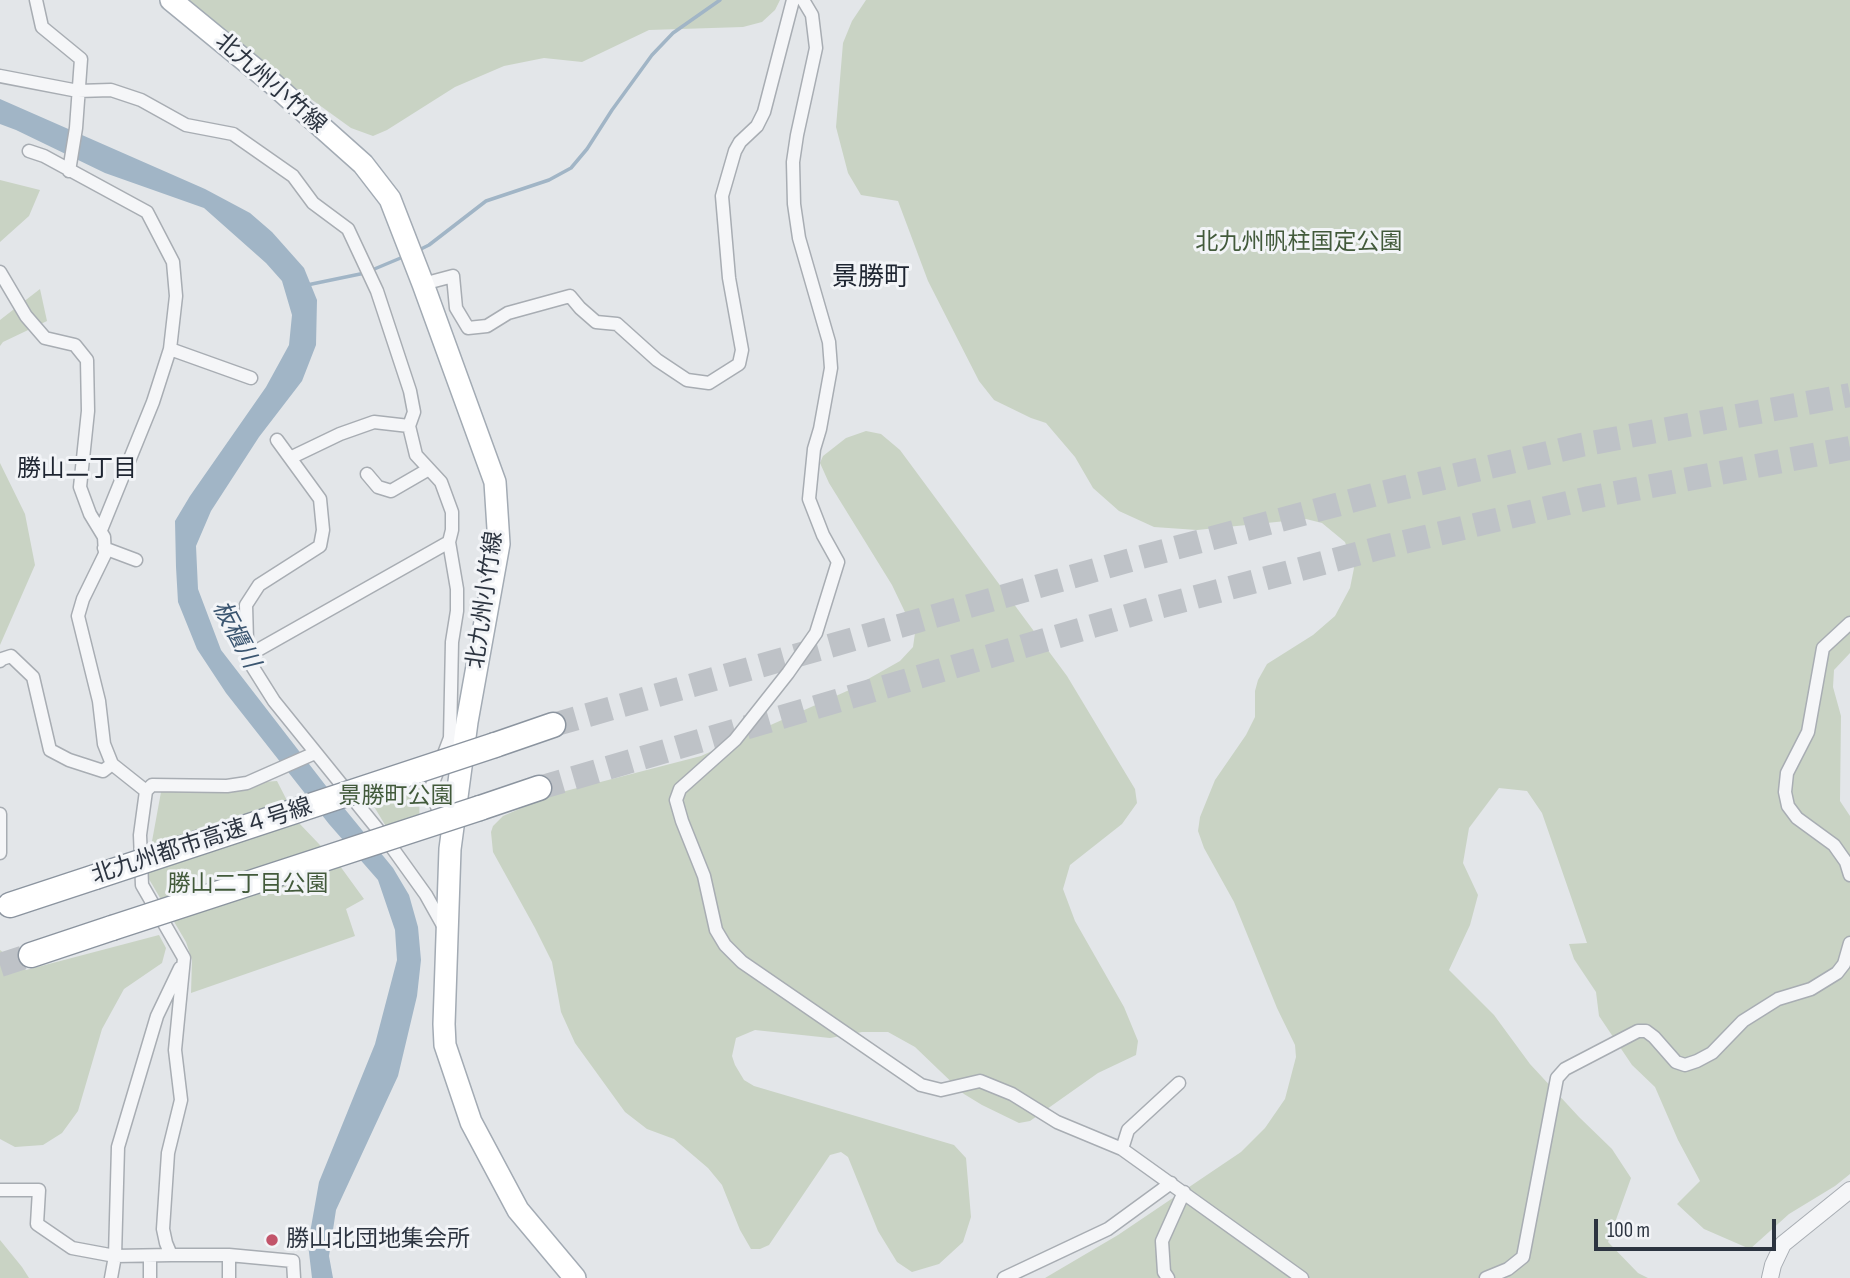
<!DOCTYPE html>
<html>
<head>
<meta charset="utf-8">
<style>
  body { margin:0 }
  #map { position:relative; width:1850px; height:1278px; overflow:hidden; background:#e3e6e9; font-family:"Sofia Sans Condensed",sans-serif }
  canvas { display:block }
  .scale { position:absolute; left:1594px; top:1219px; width:182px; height:32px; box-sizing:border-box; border:4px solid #2c3440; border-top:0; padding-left:9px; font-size:21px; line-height:24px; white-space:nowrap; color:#2c3440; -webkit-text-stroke:5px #f2f4f7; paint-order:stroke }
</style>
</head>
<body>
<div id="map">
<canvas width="1850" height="1278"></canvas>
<div class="scale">100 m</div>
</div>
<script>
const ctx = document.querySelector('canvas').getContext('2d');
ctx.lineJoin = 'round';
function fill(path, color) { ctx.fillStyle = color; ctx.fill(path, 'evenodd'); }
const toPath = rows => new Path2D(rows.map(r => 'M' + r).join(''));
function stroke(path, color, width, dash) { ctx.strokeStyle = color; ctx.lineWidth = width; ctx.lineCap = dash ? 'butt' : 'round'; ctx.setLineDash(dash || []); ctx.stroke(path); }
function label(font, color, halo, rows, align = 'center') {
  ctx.font = font + ' "Sofia Sans Condensed","Noto Sans JP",sans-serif'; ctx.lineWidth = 6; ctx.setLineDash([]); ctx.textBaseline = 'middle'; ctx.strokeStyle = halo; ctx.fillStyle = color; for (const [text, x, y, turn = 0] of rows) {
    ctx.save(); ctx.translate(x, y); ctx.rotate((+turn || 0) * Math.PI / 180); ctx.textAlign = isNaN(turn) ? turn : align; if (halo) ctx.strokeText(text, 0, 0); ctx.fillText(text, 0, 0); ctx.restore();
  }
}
fill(toPath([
  [187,0,780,0,775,10,762,22,743,27,649,30,582,62,544,58,504,66,455,87,387,130,373,136,351,128,286,81],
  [866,0,1850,0,1850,653,1834,670,1833,687,1841,716,1840,801,1850,816,1850,1174,1835,1186,1789,1214,1750,1249,1704,1229,1677,1204,1700,1181,1678,1140,1655,1087,1632,1065,1599,1016,1596,992,1574,959,1569,944,1587,943,1542,813,1527,791,1499,788,1469,828,1463,863,1478,895,1470,925,1449,970,1494,1015,1530,1064,1579,1117,1612,1149,1631,1178,1608,1242,1638,1273,1648,1278,1045,1278,1118,1235,1241,1152,1265,1128,1285,1099,1296,1057,1295,1045,1277,1008,1234,902,1204,848,1198,831,1200,817,1215,780,1246,735,1255,717,1255,691,1258,680,1267,664,1313,635,1335,616,1350,588,1354,568,1345,542,1322,523,1306,519,1197,530,1154,527,1119,511,1093,488,1075,457,1046,423,1031,418,994,400,979,381,928,281,898,201,861,195,848,173,836,127,843,43,852,21],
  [0,180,40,190,29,216,0,242],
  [40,289,47,321,3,342,0,346,0,320],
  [866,431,881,434,900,450,1067,676,1135,789,1137,803,1122,824,1070,865,1063,889,1075,921,1124,1007,1138,1041,1136,1055,1098,1073,1030,1121,1019,1123,982,1105,964,1094,915,1047,888,1032,862,1032,830,1038,755,1030,736,1038,732,1056,735,1065,744,1080,754,1086,954,1145,966,1158,971,1217,963,1242,939,1264,912,1272,897,1262,878,1231,848,1157,841,1152,830,1155,769,1245,760,1249,751,1249,740,1230,722,1185,708,1168,674,1139,647,1129,625,1112,575,1043,561,1012,552,962,535,928,493,852,491,832,493,826,503,816,554,794,701,756,847,691,900,661,913,647,915,633,892,585,829,483,820,463,823,456,846,438],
  [0,463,25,514,35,565,0,645],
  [420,758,419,840,399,848,361,785],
  [277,781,298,822,340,866,364,899,346,909,355,936,191,993,192,960,186,942,146,874,161,792,164,789],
  [159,935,166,948,162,963,124,989,102,1029,78,1111,62,1133,43,1145,15,1147,0,1139,0,950,26,970],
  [0,1240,22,1267,29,1278,0,1278]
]), '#c9d3c4');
fill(toPath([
  [0,99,205,189,250,213,272,232,304,268,317,300,316,345,302,381,259,437,211,511,196,546,198,589,221,650,326,786,393,868,409,895,418,927,421,960,417,996,398,1076,336,1210,329,1256,333,1278,312,1278,308,1244,319,1182,375,1044,397,960,395,930,378,880,329,824,226,693,197,649,178,602,176,567,175,521,190,496,266,387,289,345,292,315,282,281,266,263,204,208,105,173,16,130,0,124]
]), '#a1b5c6');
stroke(toPath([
  [417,251,429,245,486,201,549,180,571,168,587,149,612,110,652,55,673,33,720,0],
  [372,270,403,257],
  [307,285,365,273]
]), '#a1b5c6', 3.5);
stroke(toPath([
  [553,725,1134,559,1377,494,1581,445,1850,395],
  [539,788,1151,609,1383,547,1589,498,1850,448],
  [0,965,31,955]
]), '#bec2c7', 24, [24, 12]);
const minor = toPath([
  [36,0,42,27,81,59,76,128,69,171],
  [803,0,812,15,816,48,797,135,793,162,794,204,799,238,829,342,831,368,820,429,814,449,809,499,823,535,838,562,816,633,788,673,735,740,680,789,676,800,682,821,704,876,716,930,725,945,742,962,921,1085,941,1090,980,1081,1012,1094,1057,1122,1122,1149,1302,1278],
  [0,76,78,91,111,90,141,100,186,125,233,134,293,176,313,203,348,229,377,291,410,391,414,412,409,426,416,455,441,482,452,512,452,530,449,542,457,589,457,611,452,642,450,738,431,788,443,825],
  [29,151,44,156,147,212,173,262,176,296,170,349,153,402,101,530],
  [0,272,26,316,45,338,75,345,87,360,88,411,80,487,90,514,104,537,105,554,83,599,78,616,99,701,104,744,112,764,146,791,140,835,142,885,184,958,175,1050,181,1100,168,1153,163,1229,166,1243,171,1255,229,1255,293,1261,294,1278],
  [423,284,453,276,456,308,468,328,487,326,508,313,570,296,580,308,596,322,617,324,657,360,687,380,709,383,739,364,742,350,729,278,722,196,735,151,740,142,757,126,764,112,793,0],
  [170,349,251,378],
  [277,440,320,499,323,530,320,546,259,585,246,605,247,641,252,666,274,701,388,842,426,895,445,929],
  [290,458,340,434,374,422,409,426],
  [367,474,378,487,391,491,429,469],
  [104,548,136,560],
  [1850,623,1823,648,1808,732,1787,773,1785,792,1788,806,1797,818,1834,845,1846,862,1850,875],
  [249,655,449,542],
  [0,661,2,659,11,656,33,677,50,750,69,760,103,771,112,764],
  [146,791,152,785,227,786,247,783,315,753],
  [0,814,0,853],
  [1122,1149,1128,1130,1179,1083],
  [0,1190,39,1190,37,1224,72,1248,115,1256,171,1255],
  [229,1255,229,1278],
  [150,1256,150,1278],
  [111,1278,115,1256,118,1147,157,1016,180,968],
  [1004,1278,1108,1229,1171,1183],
  [1168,1278,1164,1272,1162,1241,1184,1192],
  [1486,1278,1508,1269,1523,1257,1557,1078,1565,1069,1638,1031,1646,1031,1654,1037,1676,1062,1685,1065,1697,1061,1712,1053,1743,1021,1778,999,1811,989,1837,973,1844,964,1850,943]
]);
const tertiary = toPath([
  [1770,1278,1773,1265,1783,1244,1850,1190]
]);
const primary = toPath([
  [171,0,271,82,363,164,390,199,423,284,495,482,499,544,467,722,450,849,444,1024,445,1045,471,1122,518,1210,575,1278]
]);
const motorway = toPath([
  [495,745,553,725],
  [480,808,539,788],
  [10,905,95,877],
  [31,955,112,928]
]);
stroke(minor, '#a8adb3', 15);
stroke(tertiary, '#a8adb3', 18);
stroke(primary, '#a3abb4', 24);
stroke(motorway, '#8b949f', 27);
stroke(minor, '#f5f6f8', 12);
stroke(tertiary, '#f5f6f8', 16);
stroke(primary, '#fff', 21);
stroke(motorway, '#fff', 24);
const motorwayBridge = toPath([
  [95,877,495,745],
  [112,928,480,808]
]);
stroke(motorwayBridge, '#8b949f', 27, []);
stroke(motorwayBridge, '#fff', 24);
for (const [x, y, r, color] of [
  [272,1240,7,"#c2546a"]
]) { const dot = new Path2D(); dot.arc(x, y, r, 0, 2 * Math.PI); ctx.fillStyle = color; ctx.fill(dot); stroke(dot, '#f2f4f7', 2.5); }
label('23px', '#2c3440', '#f2f4f7', [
  ["北九州小竹線",270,84,41],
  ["北九州小竹線",486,600,-82],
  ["北九州都市高速４号線",202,842,-18]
]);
label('23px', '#425a3b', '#f2f4f7', [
  ["北九州帆柱国定公園",1299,243],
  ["景勝町公園",396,797],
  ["勝山二丁目公園",248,885]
]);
label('23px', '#2c3440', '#f2f4f7', [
  ["勝山北団地集会所",286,1240]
], 'left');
label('24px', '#1e2531', '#f2f4f7', [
  ["勝山二丁目",77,470]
]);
label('italic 24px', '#3a5570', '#f2f4f7', [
  ["板櫃川",235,635,62]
]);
label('26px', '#1e2531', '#f2f4f7', [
  ["景勝町",871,278]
]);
</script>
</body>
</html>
